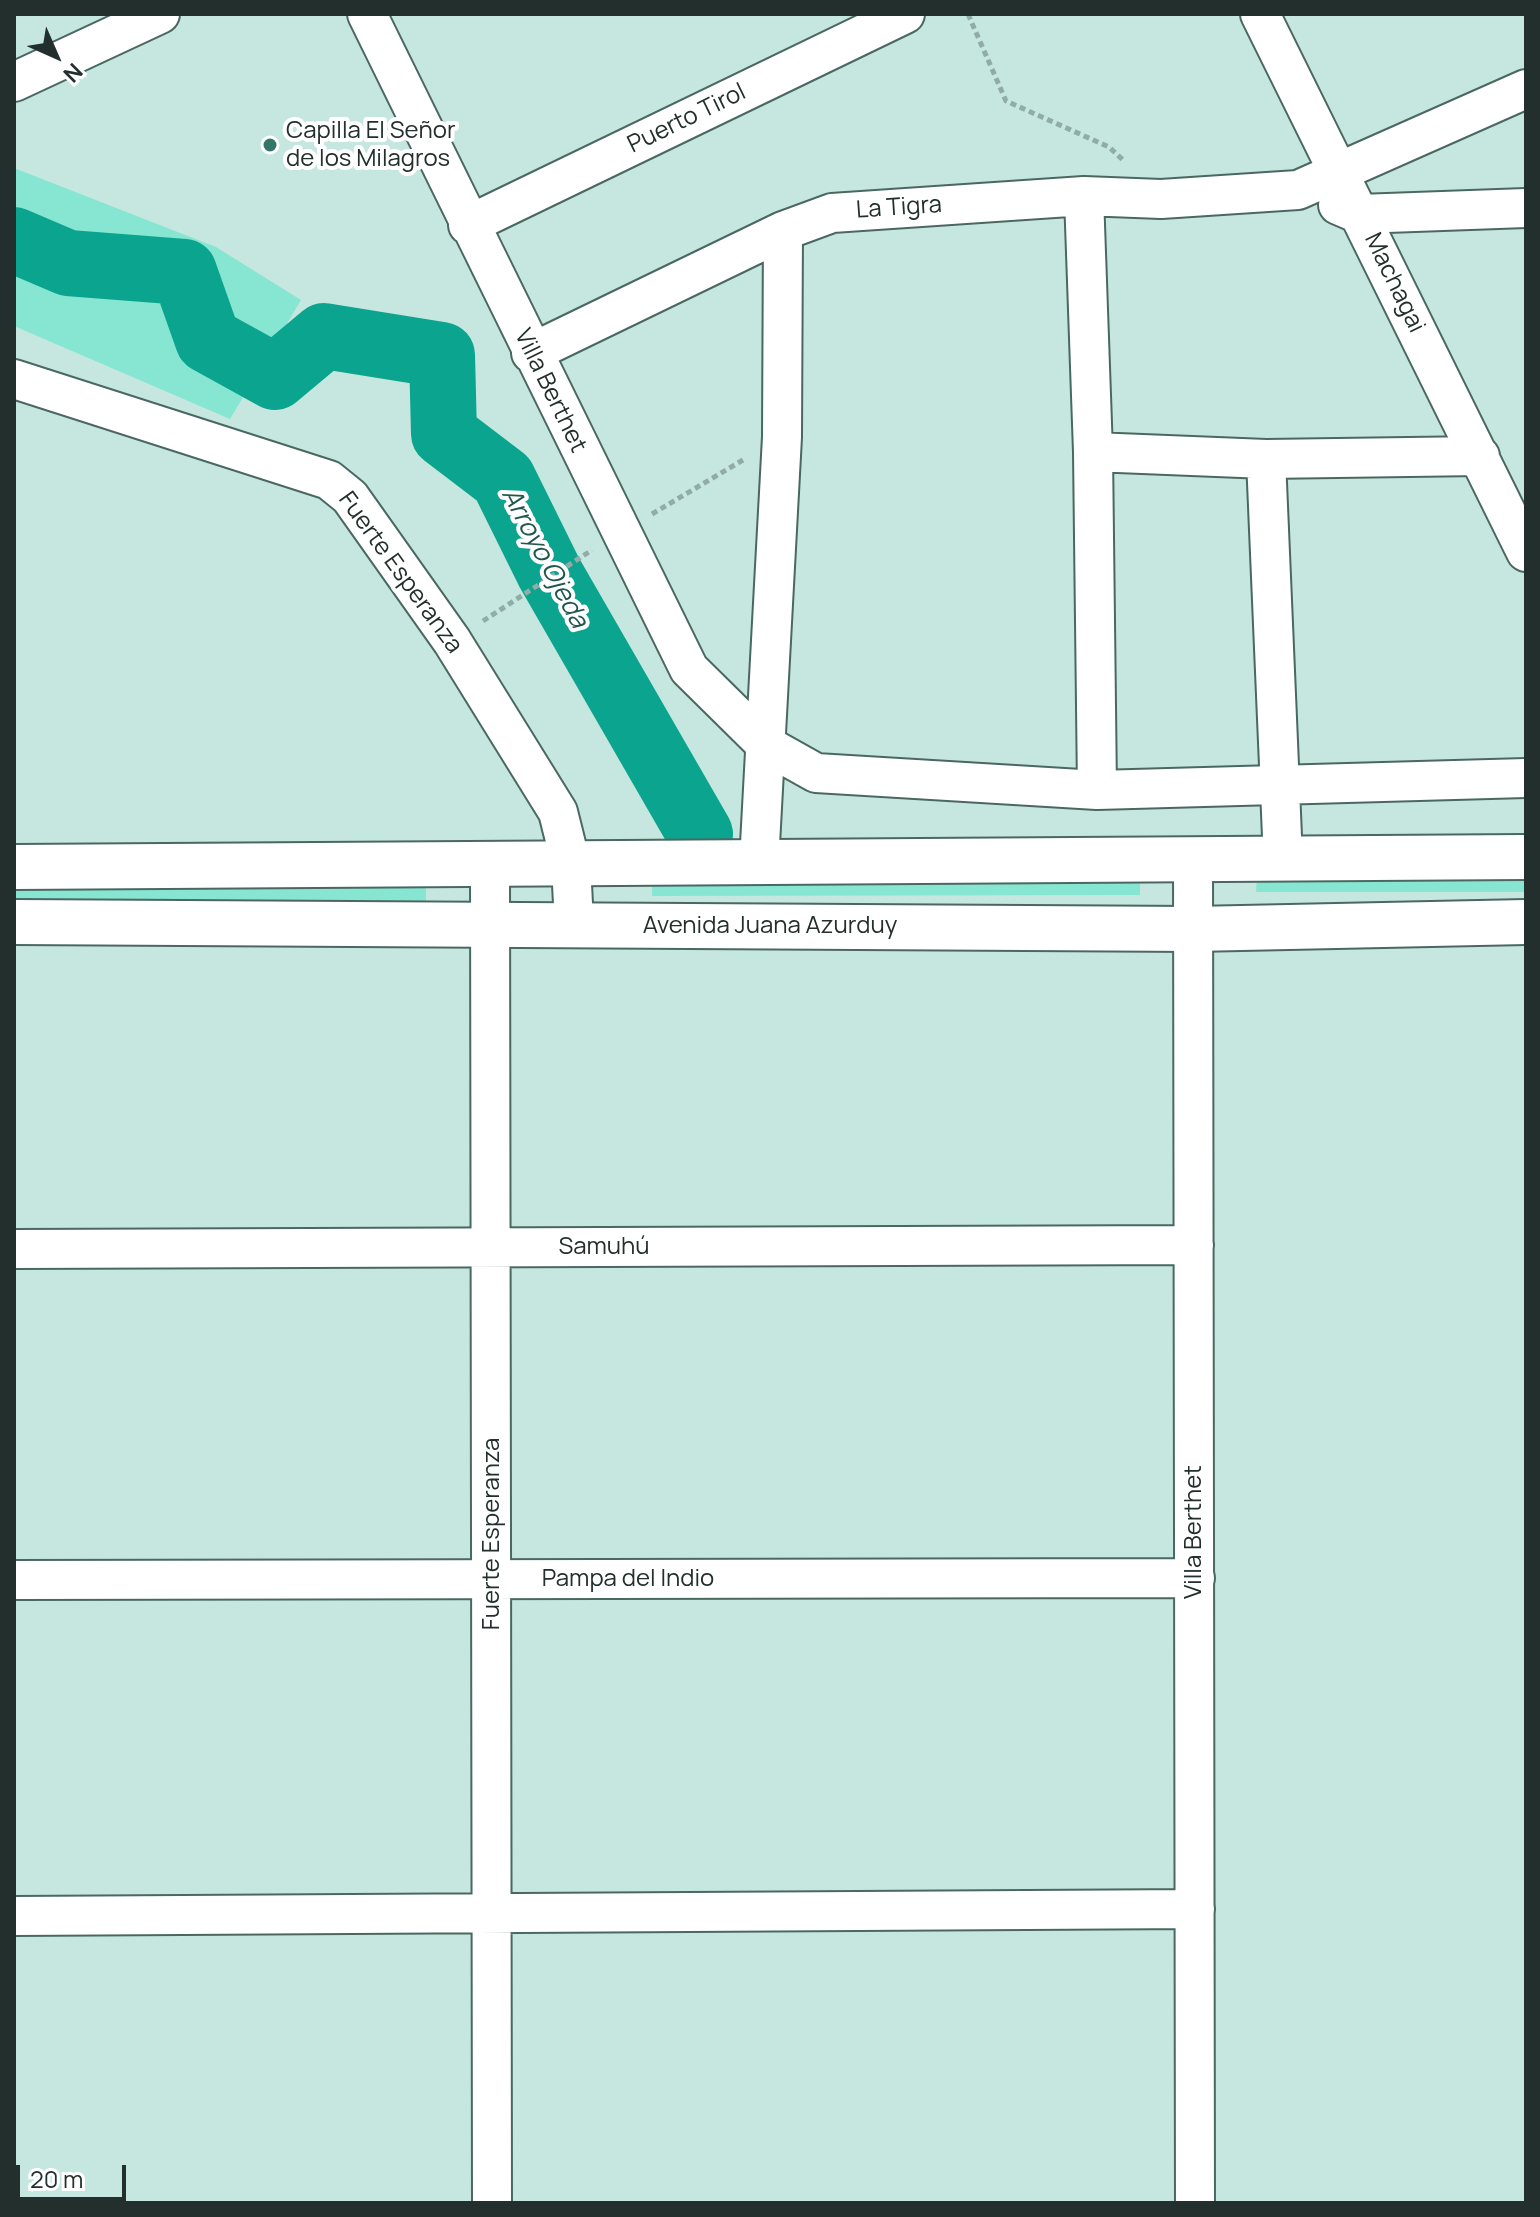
<!DOCTYPE html>
<html>
<head>
<meta charset="utf-8">
<style>
  body { margin:0 }
  #map { position:relative; width:1540px; height:2217px; overflow:hidden; background:#c6e7df; font-family:Manrope,sans-serif }
  canvas { display:block }
  .frame { position:absolute; inset:0; border:16px solid #222f2c; pointer-events:none }
  .north { position:absolute; left:16px; top:16px; width:80px; height:80px; -webkit-text-stroke:6px #fff; paint-order:stroke; rotate:135deg; font-size:22px; font-weight:700; line-height:32px; text-align:center; color:#222f2c }
  .north::after { content:''; display:block; margin:auto; width:28px; height:36px; background:#222f2c; clip-path:polygon(50% 0,100% 100%,50% 72%,0 100%) }
  .scale { position:absolute; left:16px; top:2165px; width:110px; height:36px; box-sizing:border-box; border:4px solid #222f2c; border-top:0; padding-left:10px; font-size:24px; line-height:28px; white-space:nowrap; color:#222f2c; -webkit-text-stroke:6px #fff; paint-order:stroke }
</style>
</head>
<body>
<div id="map">
<canvas width="1540" height="2217"></canvas>
<div class="frame"></div>
<div class="north">N</div>
<div class="scale">20 m</div>
</div>
<script>
const ctx = document.querySelector('canvas').getContext('2d');
ctx.lineJoin = 'round';
function fill(path, color) { ctx.fillStyle = color; ctx.fill(path, 'evenodd'); }
const toPath = rows => new Path2D(rows.map(r => 'M' + r).join(''));
function stroke(path, color, width, dash) { ctx.strokeStyle = color; ctx.lineWidth = width; ctx.lineCap = dash ? 'butt' : 'round'; ctx.setLineDash(dash || []); ctx.stroke(path); }
function label(font, color, halo, rows, align = 'center') {
  ctx.font = font + ' Manrope,sans-serif'; ctx.lineWidth = 8; ctx.setLineDash([]); ctx.textBaseline = 'middle'; ctx.strokeStyle = halo; ctx.fillStyle = color; for (const [text, x, y, turn = 0] of rows) {
    ctx.save(); ctx.translate(x, y); ctx.rotate((+turn || 0) * Math.PI / 180); ctx.textAlign = isNaN(turn) ? turn : align; if (halo) ctx.strokeText(text, 0, 0); ctx.fillText(text, 0, 0); ctx.restore();
  }
}
fill(toPath([
  [14,168,216,247,301,300,230,419,14,326],
  [1257,877,1526,878,1526,892,1256,892],
  [1140,879,1140,895,652,896,652,881],
  [14,883,426,886,426,901,14,899]
]), '#87e6d2');
stroke(toPath([
  [14,240,68,263,184,272,208,340,275,377,324,336,442,355,444,434,503,479,549,572,700,834]
]), '#0ba48f', 66);
const minor = toPath([
  [367,14,689,669,766,745,816,773,1097,790,1526,778],
  [1260,14,1526,552],
  [14,82,160,14],
  [1084,196,1093,452,1097,790],
  [1338,205,1359,214,1526,208],
  [468,225,905,14],
  [531,353,783,231,832,213,1084,196,1161,199,1298,190,1526,89],
  [14,379,329,480,350,497,452,641,558,812,571,864,574,924],
  [1093,452,1266,459,1480,456],
  [1266,459,1283,860],
  [1193,861,1195,2203],
  [759,863,782,437,783,231],
  [490,866,492,2203],
  [14,1249,1194,1245],
  [14,1580,1195,1578],
  [14,1916,1195,1909]
]);
const secondary = toPath([
  [14,867,1526,857],
  [14,922,1194,929,1526,922]
]);
stroke(minor, '#4a6861', 42);
stroke(secondary, '#4a6861', 48);
stroke(toPath([
  [968,14,1006,101,1109,147,1123,160],
  [652,514,743,460],
  [483,621,592,550]
]), '#91aca6', 5, [6, 4]);
stroke(minor, '#fff', 38);
stroke(secondary, '#fff', 44);
for (const [x, y, r, color] of [
  [270,145,8,"#327669"]
]) { const dot = new Path2D(); dot.arc(x, y, r, 0, 2 * Math.PI); ctx.fillStyle = color; ctx.fill(dot); stroke(dot, '#fff', 3); }
label('24px', '#222f2c', '#fff', [
  ["Puerto Tirol",687,119,-26],
  ["La Tigra",899,208,-4],
  ["Machagai",1394,283,64],
  ["Villa Berthet",550,391,64],
  ["Fuerte Esperanza",400,573,54],
  ["Avenida Juana Azurduy",770,926],
  ["Samuhú",604,1247],
  ["Villa Berthet",1194,1532,-90],
  ["Fuerte Esperanza",492,1534,-90],
  ["Pampa del Indio",628,1579]
]);
label('24px', '#222f2c', '#fff', [
  ["Capilla El Señor",286,131],
  ["de los Milagros",286,159]
], 'left');
label('italic 26px', '#22574d', '#fff', [
  ["Arroyo Ojeda",544,558,62]
]);
</script>
</body>
</html>
